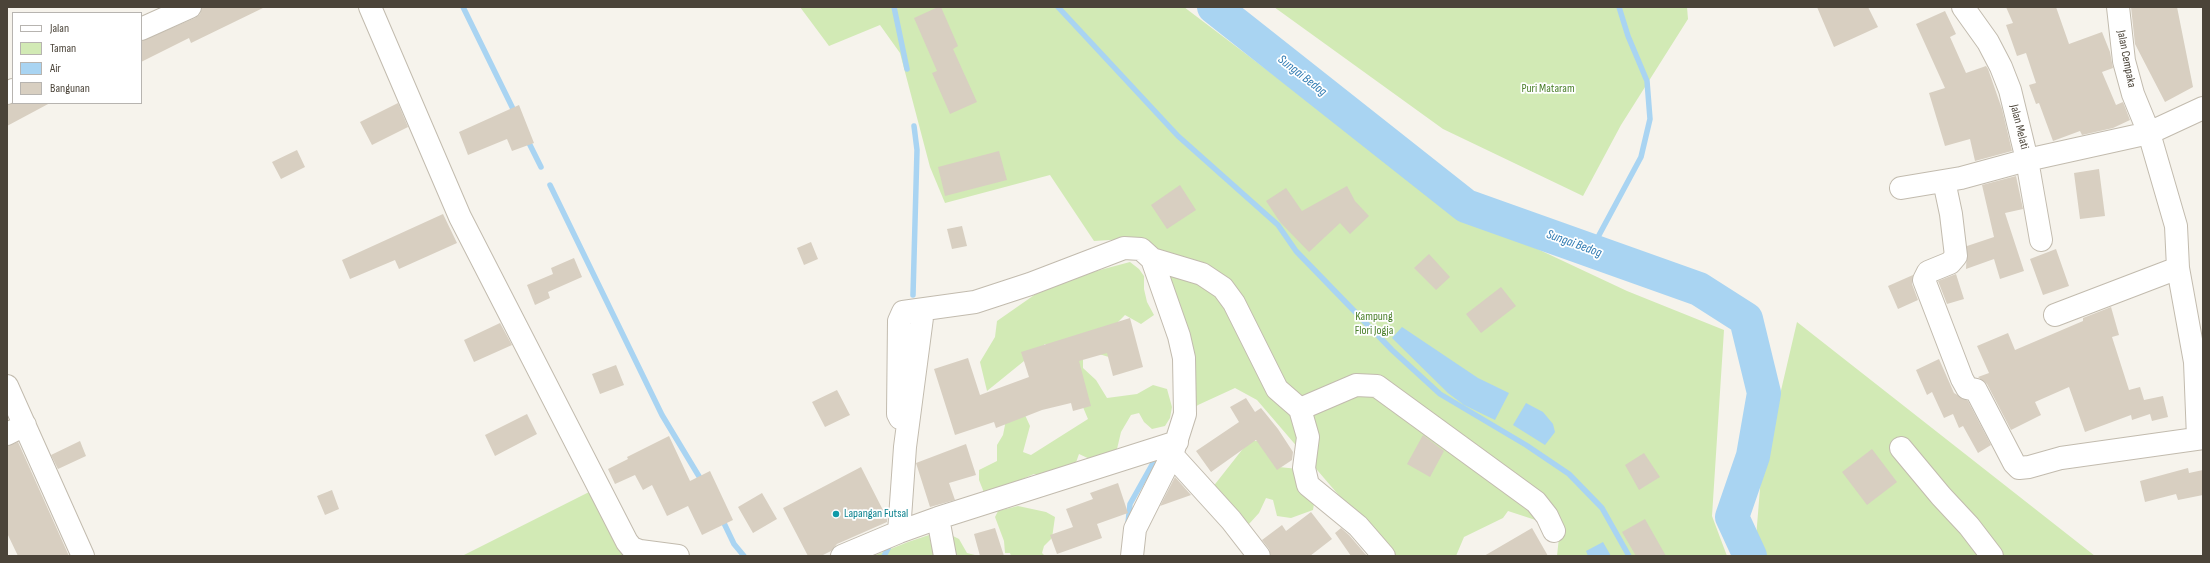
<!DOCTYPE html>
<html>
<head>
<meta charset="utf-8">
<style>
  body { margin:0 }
  #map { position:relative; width:2210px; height:563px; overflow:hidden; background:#f6f3ec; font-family:"Sofia Sans Condensed",sans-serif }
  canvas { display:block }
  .frame { position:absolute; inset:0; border:8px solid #4b4439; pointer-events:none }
  .legend { position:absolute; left:12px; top:12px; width:130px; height:92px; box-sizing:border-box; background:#fff; border:1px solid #b7b4b0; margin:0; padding:5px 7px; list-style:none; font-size:12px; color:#4b4439 }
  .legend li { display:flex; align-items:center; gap:8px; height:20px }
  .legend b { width:20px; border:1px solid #b7b4b0 }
</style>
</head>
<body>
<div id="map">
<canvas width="2210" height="563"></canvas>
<div class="frame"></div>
<ul class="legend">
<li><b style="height:5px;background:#fff"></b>Jalan</li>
<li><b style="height:11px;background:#d2eab5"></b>Taman</li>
<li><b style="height:11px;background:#a9d4f2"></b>Air</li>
<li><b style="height:11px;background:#d8cfc1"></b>Bangunan</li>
</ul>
</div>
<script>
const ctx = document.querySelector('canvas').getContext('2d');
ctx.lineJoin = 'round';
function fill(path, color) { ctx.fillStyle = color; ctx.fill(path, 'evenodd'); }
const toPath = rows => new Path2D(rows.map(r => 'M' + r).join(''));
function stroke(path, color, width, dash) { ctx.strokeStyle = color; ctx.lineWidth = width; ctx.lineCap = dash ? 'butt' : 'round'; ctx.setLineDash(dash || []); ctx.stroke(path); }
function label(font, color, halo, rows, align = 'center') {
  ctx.font = font + ' "Sofia Sans Condensed",sans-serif'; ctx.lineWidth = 3.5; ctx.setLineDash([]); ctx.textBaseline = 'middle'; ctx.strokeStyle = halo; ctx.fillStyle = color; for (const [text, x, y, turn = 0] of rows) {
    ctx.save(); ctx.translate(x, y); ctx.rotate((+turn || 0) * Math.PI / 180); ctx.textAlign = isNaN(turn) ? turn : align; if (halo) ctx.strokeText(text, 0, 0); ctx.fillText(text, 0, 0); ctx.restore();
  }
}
fill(toPath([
  [800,7,1184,7,1448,207,1627,291,1724,330,1712,516,1727,556,1557,556,1560,528,1508,511,1503,518,1464,537,1456,556,1395,556,1377,532,1342,499,1257,400,1235,388,1198,405,1190,411,1170,296,1126,239,1094,241,1050,175,945,203,930,167,900,53,880,25,829,46],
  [1274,7,1687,7,1688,19,1621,125,1583,196,1443,129],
  [1130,262,1139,269,1144,276,1144,289,1147,302,1154,315,1141,324,1125,315,1118,322,1112,358,1083,349,1083,368,1096,380,1107,398,1137,394,1153,385,1167,389,1172,407,1170,418,1165,426,1152,429,1144,422,1139,413,1131,415,1121,432,1117,449,1094,461,1079,454,1073,471,1049,478,1034,474,985,495,979,480,979,470,997,461,997,445,1003,435,1005,425,1003,420,1025,415,1030,426,1023,452,1031,455,1088,419,1063,360,1045,344,987,391,980,362,995,337,997,321,1040,291,1085,274],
  [1797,322,2095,556,1765,556,1756,538,1761,476],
  [1249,441,1260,441,1279,467,1298,469,1315,497,1313,510,1291,518,1277,516,1273,500,1266,498,1259,513,1249,524,1238,520,1212,488],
  [597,488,619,530,623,556,462,556],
  [1018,506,1046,512,1055,517,1052,538,1044,546,1042,553,1045,556,1011,556,1010,553,1005,553,1004,541,995,517,998,511],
  [929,535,934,556,873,556,908,542],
  [953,536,959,539,967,553,979,556,952,556,950,538]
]), '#d2eab5');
fill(toPath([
  [1402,327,1478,378,1509,393,1495,420,1464,405,1448,393,1392,338],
  [1526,403,1543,412,1553,424,1555,432,1545,445,1513,425],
  [1603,542,1611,556,1588,556,1586,551]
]), '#a9d4f2');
stroke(toPath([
  [463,7,516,115],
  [894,7,907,69],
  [1058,7,1178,136,1278,225,1296,251,1392,350,1440,394,1526,445,1569,474,1602,508,1629,556],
  [527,139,541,167],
  [550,185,662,415,703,483],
  [1591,250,1641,157,1650,119,1647,81,1628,36,1619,7],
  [913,295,917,150,914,126],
  [722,519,734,544,744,556],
  [1128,523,1130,504,1153,463],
  [884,556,891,543]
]), '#a9d4f2', 5.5);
stroke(toPath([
  [1214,7,1466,206,1699,289,1746,319,1764,393,1753,456,1732,517,1750,556]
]), '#a9d4f2', 34);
fill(toPath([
  [202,7,265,7,191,43,189,38,141,62,141,41,195,18,200,14],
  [938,7,941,7,958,46,953,49,977,102,950,114,932,73,937,71,914,18],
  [1817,7,1868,7,1878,27,1834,47],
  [2006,7,2056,7,2069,44,2102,32,2110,52,2113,68,2102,72,2116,105,2123,102,2130,120,2113,128,2082,135,2080,131,2053,141,2039,103,2036,104,2029,85,2036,83,2026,53,2017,56,2006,25,2013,23],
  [2131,7,2177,7,2193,87,2165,102,2135,44],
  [1945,11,1956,34,1950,37,1966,73,1986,66,1988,69,2002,109,2012,151,1975,161,1970,139,1945,146,1929,93,1945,88,1916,24],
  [15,103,50,103,7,126,7,105],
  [398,103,408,127,372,145,360,122],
  [519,105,534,143,512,151,507,139,468,155,459,132],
  [297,150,305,167,281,179,272,162],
  [999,151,1007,180,945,196,938,167],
  [2099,169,2105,216,2080,219,2074,173],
  [2016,176,2023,209,2005,213,2024,271,2000,279,1994,259,1966,269,1967,246,1994,237,1982,185],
  [1180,185,1196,210,1167,229,1151,205],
  [1347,186,1355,201,1369,216,1350,234,1340,223,1309,252,1280,222,1266,201,1286,188,1302,211],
  [443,214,457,243,399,269,395,260,350,279,342,260],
  [962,226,967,246,952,249,947,229],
  [811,242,818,259,804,265,797,248],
  [2056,249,2069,286,2043,295,2030,259],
  [1429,254,1450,277,1436,290,1414,268],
  [574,258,582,277,548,292,550,298,535,305,527,285,553,274,551,268],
  [1956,274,1964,299,1947,304,1938,281],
  [1913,275,1912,284,1918,300,1898,309,1888,286],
  [1501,287,1516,306,1481,333,1466,314],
  [2111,307,2119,335,2112,337,2129,390,2140,387,2144,400,2163,396,2168,417,2152,421,2150,414,2132,420,2131,415,2085,432,2069,387,2035,402,2041,415,2011,430,1987,384,1978,377,1989,373,1977,346,2008,333,2015,350,2083,321,2083,318],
  [1130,318,1143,367,1113,376,1107,353,1079,361,1091,406,1073,411,1071,403,1042,410,996,428,994,422,955,435,934,369,968,358,980,395,1029,377,1021,352],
  [500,323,512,345,474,362,464,340],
  [1939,359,1954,393,1968,401,1991,445,1978,453,1963,426,1959,428,1953,414,1944,418,1932,392,1927,395,1916,370],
  [616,365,624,385,600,394,592,374],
  [837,390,850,415,825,427,812,402],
  [1246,398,1255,412,1261,408,1278,429,1293,452,1292,460,1277,470,1256,440,1211,472,1196,451,1239,422,1230,407],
  [527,414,537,434,495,456,485,435],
  [1423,435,1444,451,1430,477,1407,464],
  [669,436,690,481,710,471,733,520,702,535,688,506,667,516,652,485,643,490,635,475,615,484,608,469,628,459,627,457],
  [80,441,86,456,58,469,51,455],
  [18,442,69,556,18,556,7,533,7,446],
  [966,444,976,475,949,483,955,500,930,507,916,463],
  [1872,449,1897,482,1867,505,1842,472],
  [1644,453,1660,477,1639,490,1625,465],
  [861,467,887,518,887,522,837,544,831,551,821,556,808,556,783,508],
  [2188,468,2189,473,2203,470,2203,495,2178,500,2176,494,2145,502,2140,481],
  [1175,477,1191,495,1160,506],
  [1118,483,1128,513,1097,524,1102,538,1057,554,1050,535,1073,527,1066,509,1093,499,1090,493],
  [332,490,339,509,325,515,317,496],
  [762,493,777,519,753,533,738,507],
  [1311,512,1332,539,1310,556,1271,556,1269,549,1262,540,1282,525,1286,531],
  [1645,519,1666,556,1636,556,1622,532],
  [995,528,1004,556,980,556,974,534],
  [1341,528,1349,535,1367,556,1351,556,1335,533],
  [1532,528,1548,556,1484,556]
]), '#d8cfc1');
const minor = toPath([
  [370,7,460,217,627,542,632,548,640,551,678,556],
  [1963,7,1988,42,2001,67,2010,90,2027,160,2149,133,2203,108],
  [2118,7,2124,61,2133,94,2149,133,2176,226,2178,268,2195,362,2198,438],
  [141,29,190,7],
  [7,93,13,90],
  [1944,181,1951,214,1956,256,1950,263,1928,272,1924,280,1962,379,1967,388,1976,390,2014,463,2019,468,2029,467,2061,458,2203,438],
  [1901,188,1961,178,2027,160,2041,240],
  [1152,259,1202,274,1223,288,1234,303,1277,389,1300,409,1308,437,1304,468,1308,485,1358,526,1384,556],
  [2055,315,2178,268],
  [7,386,83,556],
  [1300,409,1356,385,1377,386,1536,502,1547,516,1554,531],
  [908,420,900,418,898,414,899,321,903,312,975,302,1030,284,1124,248,1141,249,1152,259,1179,336,1184,358,1185,414,1172,455,1135,529,1132,556],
  [7,434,25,425],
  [1901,448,1941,496,1969,526,1992,556],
  [1172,455,1231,520,1259,556],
  [938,518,945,556],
  [899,532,905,447,923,310],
  [842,556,899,532,938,518,1177,442]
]);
stroke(minor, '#c2bbae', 24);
stroke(minor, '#fff', 22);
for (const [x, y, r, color] of [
  [836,514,4,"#0f9aa8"]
]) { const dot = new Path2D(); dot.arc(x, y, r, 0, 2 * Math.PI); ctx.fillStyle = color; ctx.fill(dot); stroke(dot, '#fff', 1.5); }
label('12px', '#4b4439', '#fff', [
  ["Jalan Cempaka",2126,59,79],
  ["Jalan Melati",2019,127,76]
]);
label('12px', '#4a7f2a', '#fff', [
  ["Puri Mataram",1548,89],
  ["Kampung",1374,317],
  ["Flori Jogja",1374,331]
]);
label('12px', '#0d838f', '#fff', [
  ["Lapangan Futsal",844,514]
], 'left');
label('italic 13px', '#2e7ab2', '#fff', [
  ["Sungai Bedog",1302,76,38],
  ["Sungai Bedog",1574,244,20]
]);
</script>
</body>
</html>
